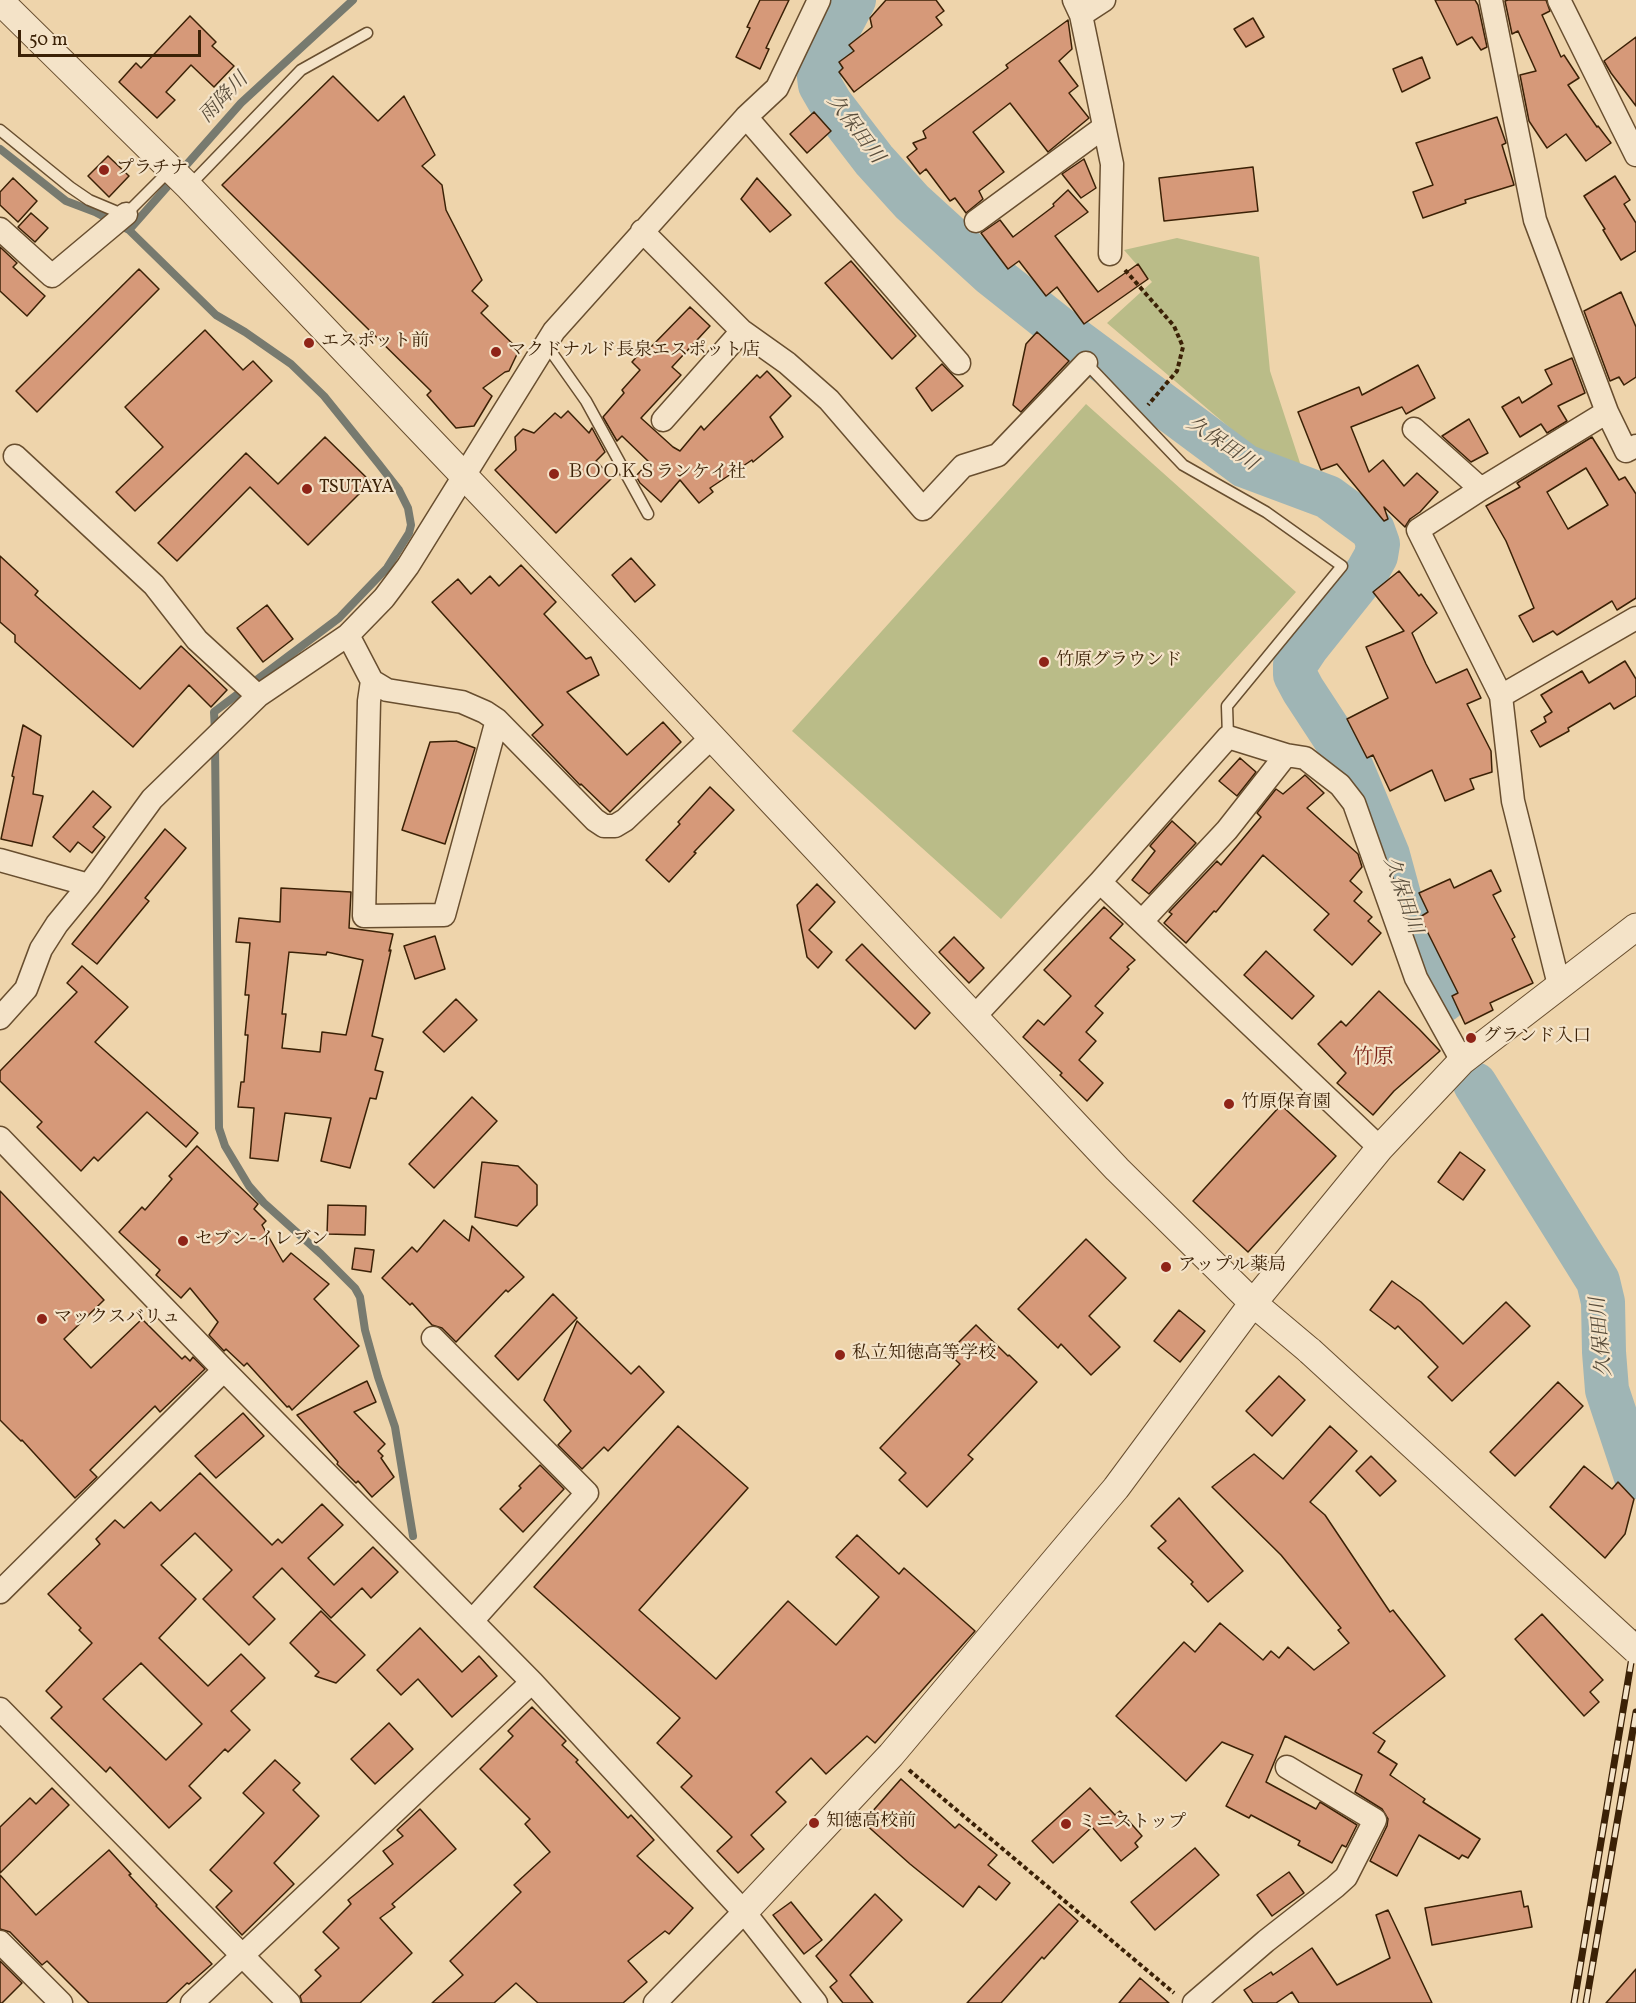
<!DOCTYPE html>
<html>
<head>
<meta charset="utf-8">
<style>
  body { margin:0 }
  #map { position:relative; width:1636px; height:2003px; overflow:hidden; background:#eed4ab; font-family:Vollkorn,serif }
  canvas { display:block }
  .scale { position:absolute; left:18px; top:30px; width:183px; height:27px; box-sizing:border-box; border:3px solid #3b2106; border-top:0; padding-left:8px; font-size:18px; line-height:21px; white-space:nowrap; color:#3b2106; -webkit-text-stroke:4px #f4e3c8; paint-order:stroke }
</style>
</head>
<body>
<div id="map">
<canvas width="1636" height="2003"></canvas>
<div class="scale">50 m</div>
</div>
<script>
const ctx = document.querySelector('canvas').getContext('2d');
ctx.lineJoin = 'round';
function fill(path, color) { ctx.fillStyle = color; ctx.fill(path, 'evenodd'); }
const toPath = rows => new Path2D(rows.map(r => 'M' + r).join(''));
function stroke(path, color, width, dash) { ctx.strokeStyle = color; ctx.lineWidth = width; ctx.lineCap = dash ? 'butt' : 'round'; ctx.setLineDash(dash || []); ctx.stroke(path); }
function label(font, color, halo, rows, align = 'center') {
  ctx.font = font + ' Vollkorn,"Noto Serif JP",serif'; ctx.lineWidth = 4.5; ctx.setLineDash([]); ctx.textBaseline = 'middle'; ctx.strokeStyle = halo; ctx.fillStyle = color; for (const [text, x, y, turn = 0] of rows) {
    ctx.save(); ctx.translate(x, y); ctx.rotate((+turn || 0) * Math.PI / 180); ctx.textAlign = isNaN(turn) ? turn : align; if (halo) ctx.strokeText(text, 0, 0); ctx.fillText(text, 0, 0); ctx.restore();
  }
}
fill(toPath([
  [1177,238,1259,257,1270,371,1301,466,1271,463,1107,323,1152,282,1124,250],
  [1086,404,1296,592,1001,919,792,731]
]), '#babc88');
stroke(toPath([
  [0,149,66,201,95,212,129,230,216,315,245,332,291,364,324,396,378,463,399,490,408,508,411,525,409,533,387,568,339,618,214,712,215,731],
  [129,230,241,103,353,0],
  [215,743,219,1128,225,1146,249,1186,264,1203,321,1254,355,1288,360,1297,365,1330,378,1377,395,1427,413,1536]
]), '#777a6f', 8);
stroke(toPath([
  [854,0,836,34,821,67,819,77,820,85,831,104,874,160,912,202,991,274,1059,328,1245,466,1328,497,1373,530,1378,544,1376,556,1367,572,1307,647,1295,665,1295,675,1303,690,1337,742,1352,768,1388,855,1400,899,1425,969,1444,1000],
  [1475,1084,1598,1281,1603,1302,1604,1352,1607,1390,1636,1477]
]), '#9fb5b5', 44);
const building = toPath([
  [760,0,789,0,766,48,769,49,760,69,736,57,750,28,747,27,760,0],
  [886,0,936,0,944,11,936,17,942,25,854,92,839,72,843,68,839,62,854,51,849,45,872,27,870,18,886,0],
  [1435,0,1475,0,1478,5,1487,47,1481,50,1472,37,1457,45,1435,0],
  [1508,0,1546,0,1550,11,1542,15,1561,57,1564,55,1579,78,1568,85,1597,127,1598,126,1611,143,1586,161,1566,134,1547,148,1529,121,1520,75,1536,71,1518,31,1512,34,1505,1,1508,0],
  [190,16,216,42,212,46,234,66,214,87,191,65,166,92,175,100,157,118,119,82,136,63,141,68,190,16],
  [1253,18,1264,37,1246,47,1234,29,1253,18],
  [1068,20,1072,49,1059,61,1078,86,1069,93,1089,118,1048,152,1010,103,973,132,1004,172,979,191,983,199,966,213,955,198,950,201,926,169,920,174,907,157,917,149,913,143,926,138,923,131,1008,68,1006,65,1068,20],
  [1636,37,1636,106,1611,73,1604,61,1636,37],
  [1422,57,1430,78,1402,92,1393,69,1422,57],
  [333,76,378,121,404,96,435,155,422,166,442,185,446,210,482,280,472,291,488,306,481,313,519,350,509,371,505,372,483,388,492,396,474,426,456,428,427,395,431,391,222,185,333,76],
  [814,112,831,131,807,153,790,134,814,112],
  [1497,117,1506,143,1502,145,1514,185,1465,200,1466,203,1423,218,1413,192,1433,185,1416,143,1497,117],
  [108,156,129,176,109,197,88,176,108,156],
  [1084,159,1096,188,1081,198,1062,174,1084,159],
  [1253,167,1258,211,1164,221,1159,178,1253,167],
  [1615,176,1630,200,1624,204,1636,223,1636,251,1621,260,1603,230,1605,229,1584,196,1615,176],
  [13,178,37,201,18,222,0,205,0,192,13,178],
  [757,178,791,215,770,232,741,199,757,178],
  [1068,190,1088,212,1055,236,1098,292,1138,264,1148,279,1084,324,1057,287,1046,296,1019,261,1008,269,981,233,1000,220,1013,237,1054,206,1053,204,1068,190],
  [31,213,48,228,35,242,18,227,31,213],
  [0,247,17,263,13,267,45,296,27,316,0,291,0,247],
  [851,261,916,336,892,359,825,283,851,261],
  [139,269,159,289,37,412,16,391,139,269],
  [1621,292,1636,327,1636,377,1624,385,1619,377,1610,381,1584,311,1621,292],
  [690,307,710,326,672,367,681,375,641,418,673,447,680,451,701,426,704,430,757,375,760,378,767,371,791,396,770,417,783,437,753,462,752,460,710,488,713,492,699,503,680,480,661,502,640,483,636,476,649,462,622,436,617,441,603,417,624,393,622,390,640,370,632,362,647,345,650,348,690,307],
  [205,330,243,370,253,361,272,381,135,511,116,492,163,447,125,407,205,330],
  [1037,332,1069,361,1021,412,1013,405,1026,344,1037,332],
  [1572,358,1585,393,1558,406,1567,421,1547,433,1541,424,1520,437,1502,407,1519,397,1522,403,1552,384,1545,370,1572,358],
  [942,364,963,386,932,411,916,388,942,364],
  [1418,365,1435,398,1406,414,1402,407,1351,427,1369,472,1383,460,1404,486,1417,473,1438,492,1420,512,1410,519,1405,527,1384,507,1388,519,1384,521,1337,464,1321,470,1298,412,1359,387,1362,395,1418,365],
  [568,411,589,433,592,428,605,452,596,461,612,478,556,533,495,470,516,450,515,437,523,429,534,433,555,413,561,418,568,411],
  [1469,419,1488,453,1471,462,1442,436,1469,419],
  [325,437,371,482,308,545,250,487,177,561,158,543,246,453,278,484,325,437],
  [1592,437,1619,480,1625,477,1636,494,1636,598,1617,610,1612,601,1557,635,1553,631,1533,642,1519,616,1534,608,1506,541,1486,506,1520,487,1517,483,1592,437],
  [1586,468,1608,505,1568,529,1547,492,1586,468],
  [0,556,38,591,35,595,140,689,181,646,227,690,211,707,189,685,133,747,15,642,15,635,0,622,0,556],
  [631,558,655,585,635,602,612,575,631,558],
  [521,565,556,602,544,614,586,659,591,657,599,675,567,692,627,755,663,722,681,742,610,812,581,784,580,785,532,735,543,725,432,602,458,579,471,594,490,576,499,586,521,565],
  [1399,571,1419,596,1421,594,1437,613,1412,633,1426,664,1436,683,1467,669,1481,698,1467,704,1491,751,1492,772,1470,779,1474,789,1445,801,1432,770,1390,791,1373,755,1367,758,1347,719,1388,698,1366,647,1404,631,1373,592,1399,571],
  [267,605,293,639,263,662,237,628,267,605],
  [1625,661,1636,679,1636,696,1614,709,1610,703,1568,728,1569,731,1540,747,1531,731,1546,722,1544,717,1552,712,1541,695,1582,671,1589,683,1625,661],
  [23,725,41,736,33,794,43,796,32,846,1,839,14,777,12,776,23,725],
  [456,741,475,748,445,844,402,830,430,742,456,741],
  [1240,758,1256,772,1237,796,1219,781,1240,758],
  [1305,775,1324,793,1307,808,1358,854,1362,867,1350,881,1362,892,1354,901,1372,917,1368,921,1381,933,1352,965,1314,930,1329,914,1263,855,1216,912,1214,911,1186,943,1164,923,1172,914,1169,912,1217,861,1221,865,1261,817,1257,813,1276,789,1283,794,1305,775],
  [710,787,734,810,694,852,696,853,669,882,646,860,680,824,678,822,710,787],
  [93,791,111,807,93,827,105,837,92,853,78,842,70,852,53,837,93,791],
  [1172,821,1196,843,1149,894,1132,880,1155,851,1150,846,1172,821],
  [165,829,186,848,145,898,149,901,97,964,72,944,165,829],
  [1491,870,1501,891,1493,895,1515,937,1512,939,1533,983,1490,1003,1493,1010,1465,1024,1452,996,1458,993,1420,917,1428,912,1419,893,1450,879,1454,888,1491,870],
  [817,884,835,902,809,930,832,952,818,968,807,957,797,905,817,884],
  [281,888,351,892,349,928,393,934,389,951,391,950,372,1036,383,1039,375,1070,383,1072,376,1099,370,1098,350,1168,321,1161,331,1118,285,1113,278,1161,250,1158,254,1108,238,1107,241,1082,244,1082,248,1035,245,1035,249,995,245,995,250,943,236,942,239,918,280,922,281,888],
  [289,952,326,955,327,952,363,960,346,1035,322,1032,320,1052,282,1048,286,1014,282,1014,289,952],
  [1104,907,1123,924,1110,938,1135,960,1127,967,1129,969,1095,1006,1103,1013,1086,1032,1096,1041,1079,1060,1103,1083,1087,1101,1060,1075,1062,1073,1023,1037,1038,1020,1044,1025,1071,996,1044,970,1104,907],
  [435,936,445,969,415,979,404,946,435,936],
  [954,937,984,968,969,983,939,952,954,937],
  [862,944,930,1013,915,1029,846,960,862,944],
  [1266,951,1314,996,1292,1019,1244,975,1266,951],
  [82,966,128,1007,95,1042,198,1133,186,1147,147,1112,98,1161,94,1157,81,1171,37,1127,42,1122,0,1081,0,1071,77,992,67,983,82,966],
  [1379,991,1419,1029,1440,1051,1394,1091,1373,1115,1337,1083,1346,1073,1318,1044,1341,1021,1346,1026,1379,991],
  [456,999,477,1020,444,1052,423,1032,456,999],
  [472,1097,497,1121,434,1188,409,1164,472,1097],
  [1281,1105,1336,1156,1248,1252,1193,1201,1281,1105],
  [197,1146,258,1204,254,1209,266,1221,262,1225,283,1262,291,1253,329,1284,314,1299,359,1346,292,1410,289,1406,287,1407,247,1363,244,1366,226,1349,224,1351,209,1335,218,1322,190,1288,181,1298,156,1275,160,1270,119,1232,142,1207,145,1210,172,1179,169,1176,197,1146],
  [1460,1152,1485,1170,1463,1200,1438,1182,1460,1152],
  [482,1162,518,1166,537,1185,537,1205,517,1226,475,1217,482,1162],
  [0,1191,104,1300,64,1339,91,1368,142,1319,182,1359,185,1356,190,1361,193,1357,205,1369,160,1412,155,1406,90,1470,97,1477,75,1498,22,1440,21,1441,0,1420,0,1191],
  [328,1205,366,1206,365,1235,327,1234,328,1205],
  [444,1220,469,1241,472,1226,524,1277,508,1292,506,1290,456,1342,442,1328,432,1325,412,1303,410,1305,382,1278,412,1247,417,1252,444,1220],
  [1086,1239,1126,1278,1089,1316,1120,1347,1091,1375,1061,1344,1058,1348,1018,1309,1086,1239],
  [355,1248,374,1250,371,1272,352,1269,355,1248],
  [1392,1281,1421,1302,1463,1344,1506,1302,1530,1326,1452,1401,1428,1377,1438,1367,1398,1326,1395,1329,1370,1310,1392,1281],
  [553,1294,577,1318,518,1380,495,1356,553,1294],
  [1179,1310,1205,1331,1180,1362,1154,1341,1179,1310],
  [577,1321,631,1374,639,1366,664,1392,608,1451,604,1447,582,1469,558,1445,571,1431,544,1400,577,1321],
  [976,1325,1008,1356,1009,1355,1037,1382,968,1455,973,1459,927,1507,899,1480,906,1473,880,1448,960,1364,948,1353,976,1325],
  [1279,1376,1305,1400,1272,1436,1246,1411,1279,1376],
  [367,1381,376,1402,354,1412,385,1444,378,1451,383,1456,381,1458,394,1477,372,1497,358,1481,356,1483,337,1464,338,1462,297,1415,367,1381],
  [1558,1382,1583,1406,1515,1476,1490,1452,1558,1382],
  [243,1413,264,1436,216,1478,195,1456,243,1413],
  [678,1426,748,1488,639,1610,716,1679,788,1601,836,1645,879,1597,836,1557,857,1535,899,1574,904,1568,975,1631,875,1743,867,1736,826,1774,811,1758,776,1792,786,1802,751,1835,764,1849,738,1873,717,1851,732,1837,681,1787,692,1776,657,1743,680,1718,534,1587,678,1426],
  [1330,1426,1357,1451,1310,1502,1325,1515,1390,1612,1393,1610,1445,1676,1373,1733,1385,1741,1378,1752,1397,1764,1390,1775,1425,1799,1423,1802,1480,1839,1468,1858,1462,1855,1459,1859,1419,1835,1397,1876,1370,1861,1387,1826,1388,1819,1382,1809,1355,1792,1362,1775,1285,1736,1266,1782,1316,1809,1320,1802,1357,1825,1346,1847,1342,1845,1332,1863,1298,1845,1300,1841,1251,1815,1249,1818,1226,1806,1253,1755,1222,1742,1186,1781,1116,1716,1184,1642,1195,1652,1220,1623,1263,1660,1271,1651,1279,1658,1288,1647,1314,1670,1349,1643,1338,1630,1341,1628,1281,1555,1212,1487,1254,1454,1283,1479,1330,1426],
  [1371,1456,1396,1481,1380,1496,1356,1471,1371,1456],
  [540,1465,564,1489,523,1532,500,1509,521,1488,519,1486,540,1465],
  [1584,1466,1612,1489,1618,1482,1634,1499,1625,1534,1605,1558,1550,1507,1584,1466],
  [200,1473,272,1545,278,1539,282,1543,322,1504,343,1525,308,1558,334,1585,373,1547,398,1572,371,1598,362,1588,331,1618,282,1568,253,1597,275,1619,249,1645,203,1599,232,1570,195,1533,161,1565,196,1599,159,1638,208,1686,241,1654,265,1678,231,1711,250,1730,228,1752,225,1749,189,1786,201,1798,169,1828,110,1767,106,1772,51,1718,62,1707,46,1691,92,1643,79,1630,81,1628,48,1594,100,1544,96,1539,115,1520,124,1528,151,1502,160,1511,200,1473],
  [141,1663,202,1724,166,1760,103,1699,141,1663],
  [1179,1498,1243,1571,1208,1602,1191,1584,1193,1582,1158,1548,1166,1541,1151,1526,1179,1498],
  [321,1611,365,1655,336,1683,315,1676,319,1672,290,1643,321,1611],
  [1542,1614,1603,1680,1590,1692,1599,1702,1584,1716,1515,1639,1542,1614],
  [420,1628,462,1672,479,1656,497,1676,452,1717,418,1679,401,1695,377,1670,420,1628],
  [532,1707,566,1741,562,1745,578,1760,576,1762,628,1818,631,1815,654,1840,637,1856,693,1908,669,1934,665,1931,628,1961,647,1982,623,2003,538,2003,516,1983,494,2003,432,2003,463,1975,450,1961,521,1892,514,1885,550,1852,525,1824,530,1819,480,1769,513,1736,508,1731,532,1707],
  [389,1723,413,1749,375,1784,351,1759,389,1723],
  [275,1760,300,1783,293,1790,319,1816,274,1863,294,1884,242,1935,216,1907,232,1891,210,1870,264,1813,243,1793,275,1760],
  [901,1779,955,1828,959,1824,997,1855,988,1865,1010,1883,996,1900,979,1886,963,1907,910,1864,863,1822,901,1779],
  [52,1788,69,1805,0,1873,0,1827,30,1798,36,1804,52,1788],
  [1090,1788,1115,1815,1120,1811,1142,1836,1135,1843,1138,1847,1121,1861,1092,1827,1053,1863,1032,1841,1090,1788],
  [420,1809,456,1849,392,1904,395,1907,380,1918,412,1953,360,2003,302,2003,300,1996,321,1976,315,1970,339,1948,323,1932,351,1904,348,1900,393,1864,383,1851,403,1836,397,1830,420,1809],
  [1195,1848,1219,1875,1155,1930,1131,1902,1195,1848],
  [109,1850,131,1874,129,1875,157,1905,156,1906,212,1964,189,1984,187,1983,166,2003,89,2003,47,1961,42,1965,10,1932,0,1929,0,1875,36,1915,109,1850],
  [1289,1872,1304,1893,1272,1916,1257,1895,1289,1872],
  [1521,1891,1524,1907,1528,1906,1532,1927,1432,1945,1425,1908,1521,1891],
  [875,1894,902,1920,850,1975,873,2003,843,2003,830,1987,837,1981,816,1956,875,1894],
  [791,1902,822,1940,804,1954,773,1915,791,1902],
  [1059,1904,1078,1921,1044,1959,1042,1957,1001,2003,967,2003,1059,1904],
  [1388,1910,1432,2003,1299,2003,1292,1992,1276,2003,1253,2003,1244,1990,1271,1972,1273,1975,1312,1948,1337,1985,1390,1958,1376,1915,1388,1910],
  [0,1961,22,1983,2,2003,0,2003,0,1961],
  [1636,1969,1636,2003,1606,2003,1636,1969],
  [1140,1978,1169,2003,1119,2003,1140,1978]
]);
fill(building, '#d69979');
stroke(building, '#3b2106', 1.5);
const service = toPath([
  [0,130,70,187,89,200,120,213,128,212,171,169],
  [189,186,301,70,367,33],
  [545,343,586,401,648,514],
  [1086,363,1183,465,1266,512,1342,566,1227,706,1228,737]
]);
const minor = toPath([
  [1074,0,1081,15,1104,0],
  [1491,0,1535,220,1607,412],
  [1559,0,1636,155],
  [1081,15,1112,164,1110,254],
  [746,117,959,363],
  [976,221,1104,127],
  [0,229,52,276,126,214],
  [642,231,742,331,787,363,829,400,923,509,963,466,998,455,1086,363],
  [663,420,742,331],
  [1414,429,1481,489],
  [15,456,154,585,197,640,258,696],
  [348,635,372,681,387,690,462,702,485,712,497,720,595,820,604,826,615,826,625,820,711,738],
  [372,681,369,701,364,916,444,915,497,720],
  [1501,696,1636,618],
  [0,860,89,885],
  [1100,882,1228,737,1286,755],
  [1142,921,1227,830,1286,755,1305,758,1340,785,1354,803,1416,978,1462,1061],
  [1559,985,1513,801,1501,696,1418,530,1481,489,1607,412,1626,451,1636,446],
  [974,1017,1100,882,1380,1148],
  [0,1018,26,989,41,949,57,924,89,885,152,799,258,696,348,635,384,598,408,566,554,331,746,117,777,88,819,0],
  [0,1138,224,1370,532,1682,744,1912,816,2003],
  [433,1338,587,1493,472,1621],
  [0,1592,224,1370],
  [0,1709,289,2003],
  [0,1942,61,2003],
  [192,2003,532,1682],
  [655,2003,744,1912],
  [1194,2003,1266,1941,1335,1887,1346,1877,1375,1820,1287,1767]
]);
const tertiary = toPath([
  [0,1,189,187,629,649,1117,1169,1253,1303,1310,1351],
  [744,1912,891,1755,1116,1488,1253,1303,1380,1148,1462,1061,1636,927]
]);
stroke(service, '#684e2f', 13);
stroke(minor, '#684e2f', 25);
stroke(tertiary, '#684e2f', 29);
stroke(toPath([
  [1125,270,1174,326,1183,347,1177,371,1148,405],
  [909,1770,1174,1993]
]), '#3b2106', 4, [4.5, 3]);
stroke(service, '#f4e3c8', 10);
stroke(minor, '#f4e3c8', 22);
stroke(tertiary, '#f4e3c8', 27);
const rail = toPath([
  [1574,2003,1636,1633],
  [1586,2003,1636,1712]
]);
stroke(rail, '#3b2106', 7);
stroke(rail, '#f4e3c8', 4.5, [14]);
const tertiaryBridge = toPath([
  [1310,1351,1636,1650]
]);
stroke(tertiaryBridge, '#684e2f', 29, []);
stroke(tertiaryBridge, '#f4e3c8', 27);
for (const [x, y, r, color] of [
  [104,170,6,"#8f2418"],
  [309,343,6,"#8f2418"],
  [496,352,6,"#8f2418"],
  [554,474,6,"#8f2418"],
  [307,489,6,"#8f2418"],
  [1044,662,6,"#8f2418"],
  [1471,1038,6,"#8f2418"],
  [1229,1104,6,"#8f2418"],
  [183,1241,6,"#8f2418"],
  [1166,1267,6,"#8f2418"],
  [42,1319,6,"#8f2418"],
  [840,1355,6,"#8f2418"],
  [814,1823,6,"#8f2418"],
  [1066,1824,6,"#8f2418"]
]) { const dot = new Path2D(); dot.arc(x, y, r, 0, 2 * Math.PI); ctx.fillStyle = color; ctx.fill(dot); stroke(dot, '#f4e3c8', 2); }
label('18px', '#3b2106', '#f4e3c8', [
  ["プラチナ",116,170],
  ["エスポット前",321,343],
  ["マクドナルド長泉エスポット店",508,352],
  ["ＢＯＯＫＳランケイ社",566,474],
  ["TSUTAYA",319,489],
  ["竹原グラウンド",1056,662],
  ["グランド入口",1483,1038],
  ["竹原保育園",1241,1104],
  ["セブン-イレブン",195,1241],
  ["アップル薬局",1178,1267],
  ["マックスバリュ",54,1319],
  ["私立知徳高等学校",852,1355],
  ["知徳高校前",826,1823],
  ["ミニストップ",1078,1824]
], 'left');
label('italic 20px', '#594d3b', '#f4e3c8', [
  ["雨降川",225,99,-46],
  ["久保田川",854,130,53],
  ["久保田川",1221,445,34],
  ["久保田川",1401,896,71],
  ["久保田川",1603,1337,-95]
]);
label('21px', '#7a1f14', '#f4e3c8', [
  ["竹原",1373,1059]
]);
</script>
</body>
</html>
